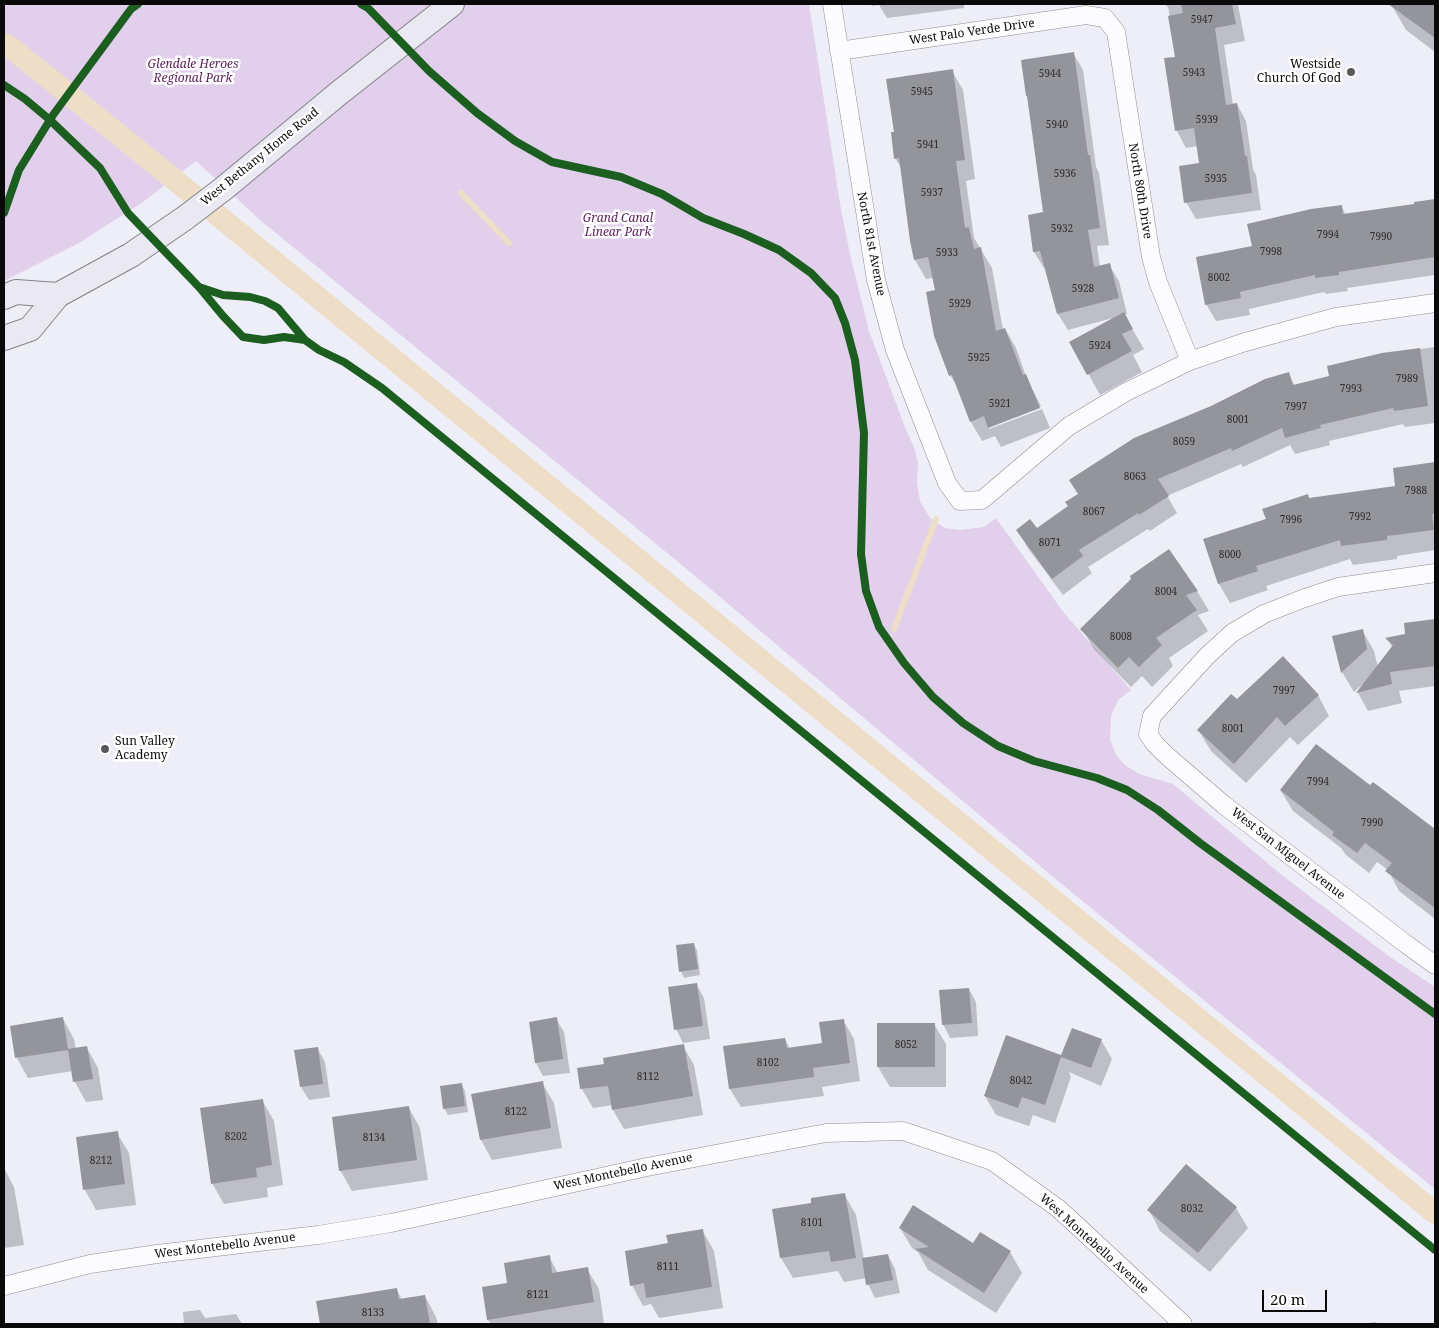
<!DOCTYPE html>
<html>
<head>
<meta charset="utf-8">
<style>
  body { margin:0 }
  #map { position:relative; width:1439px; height:1328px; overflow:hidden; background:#eeeef8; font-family:"Noto Serif",serif }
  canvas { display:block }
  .frame { position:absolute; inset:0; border:5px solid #0a0a0a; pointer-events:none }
  .scale { position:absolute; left:1262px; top:1290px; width:65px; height:22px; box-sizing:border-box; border:2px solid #0a0a0a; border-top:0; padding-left:6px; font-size:15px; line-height:18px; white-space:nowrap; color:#0a0a0a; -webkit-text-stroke:4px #fff; paint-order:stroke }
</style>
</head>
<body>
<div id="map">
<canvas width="1439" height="1328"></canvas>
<div class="frame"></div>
<div class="scale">20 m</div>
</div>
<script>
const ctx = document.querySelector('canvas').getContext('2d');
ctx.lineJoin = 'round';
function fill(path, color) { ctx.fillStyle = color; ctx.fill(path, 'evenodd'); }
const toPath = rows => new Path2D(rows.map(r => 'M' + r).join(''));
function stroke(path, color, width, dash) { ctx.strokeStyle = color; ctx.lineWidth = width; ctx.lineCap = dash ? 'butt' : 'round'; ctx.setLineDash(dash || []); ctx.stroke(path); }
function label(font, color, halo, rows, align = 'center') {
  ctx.font = font + ' "Noto Serif",serif'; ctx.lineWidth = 5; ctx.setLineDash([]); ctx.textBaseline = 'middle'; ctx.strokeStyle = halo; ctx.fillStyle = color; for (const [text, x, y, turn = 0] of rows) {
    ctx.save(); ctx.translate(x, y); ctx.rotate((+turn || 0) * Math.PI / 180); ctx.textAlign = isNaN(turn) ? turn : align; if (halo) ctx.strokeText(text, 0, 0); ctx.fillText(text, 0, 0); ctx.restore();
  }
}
fill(toPath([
  [4,4,809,4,841,210,850,254,869,331,906,430,914,447,918,463,917,483,920,501,930,518,945,528,960,530,984,527,996,518,1064,613,1131,690,1118,700,1111,716,1110,739,1116,755,1125,765,1139,774,1173,784,1283,876,1390,957,1435,987,1435,1189,1058,881,683,566,260,220,196,161,143,202,79,243,4,281]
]), '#e1cfec');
fill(toPath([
  [871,4,973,4,964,5,964,8,887,18,879,5,872,6],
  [1164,4,1238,5,1245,41,1224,45,1233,105,1237,104,1246,121,1253,169,1256,175,1261,210,1196,219,1186,202,1200,164,1198,146,1186,148,1177,131,1177,58,1168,7],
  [1391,4,1435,4,1435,52,1406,30],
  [1073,53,1083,70,1096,167,1099,173,1109,245,1097,246,1100,267,1109,265,1119,281,1127,314,1124,315,1144,349,1133,355,1142,372,1100,395,1071,342,1113,318,1068,330,1058,314,1046,268,1044,268,1034,252,1029,216,1045,214],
  [952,71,963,90,975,179,966,181,974,238,992,268,1003,330,1005,329,1016,348,1027,379,1041,406,989,426,989,429,1042,409,1050,428,1001,447,995,436,982,441,971,422,960,391,950,375,933,278,926,279,915,260,911,241,902,169,895,158,895,133],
  [1435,201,1435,275,1347,288,1348,291,1326,294,1324,292,1249,309,1250,315,1216,321,1206,304,1254,247,1341,206,1346,215],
  [1435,347,1435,423,1405,427,1403,424,1329,441,1330,445,1295,454,1290,445,1243,467,1241,464,1167,496,1177,513,1150,531,1148,529,1088,567,1092,573,1063,595,1027,547,1018,530,1037,530,1288,374,1295,386,1330,377,1383,354],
  [1435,464,1435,550,1397,556,1397,559,1353,565,1350,559,1266,586,1268,590,1230,603,1219,584,1205,540,1267,519,1309,500,1397,487,1394,469],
  [1169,550,1197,591,1209,611,1198,615,1208,631,1169,658,1173,666,1152,687,1142,676,1131,687,1094,649,1082,629],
  [1435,620,1435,686,1399,691,1402,703,1368,711,1358,693,1364,685,1363,684,1354,692,1342,672,1334,637,1362,630,1374,651,1378,667,1393,648,1387,639,1407,635,1405,624],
  [1318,695,1329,716,1298,745,1290,737,1246,783,1211,751,1199,731,1237,701],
  [1373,784,1435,830,1435,919,1399,891,1388,870,1377,862,1369,873,1346,855,1341,848,1293,811,1281,791,1370,787],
  [693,944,697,950,700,975,684,978,681,971],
  [696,984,704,998,710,1039,683,1043,676,1029],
  [969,989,976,1002,978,1036,950,1038,943,1024],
  [63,1019,74,1039,76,1049,87,1048,98,1068,103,1100,86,1102,75,1082,73,1071,28,1078,17,1058],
  [556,1019,564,1032,570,1073,543,1076,536,1063,530,1023],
  [843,1020,854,1039,860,1081,822,1087,824,1096,741,1107,730,1089,785,1039,790,1049,823,1044],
  [934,1024,946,1044,946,1087,890,1087,878,1067],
  [1101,1040,1112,1059,1101,1086,1069,1072,1071,1077,1055,1123,1033,1115,1029,1126,996,1115,985,1096,1062,1056],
  [683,1046,694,1065,703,1115,624,1129,613,1110,613,1105,593,1108,582,1089,579,1069,606,1065],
  [317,1048,325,1062,330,1097,309,1100,301,1087],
  [542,1083,554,1103,562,1148,492,1160,481,1140,472,1095],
  [461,1084,465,1091,468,1112,448,1115,444,1108],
  [262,1100,274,1121,283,1185,267,1188,268,1197,224,1204,212,1183],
  [409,1108,420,1128,428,1180,352,1191,340,1170],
  [117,1133,129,1153,136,1205,96,1210,85,1190,77,1138],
  [4,1168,14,1187,24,1245,4,1248],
  [844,1194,856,1215,864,1259,888,1255,895,1269,900,1293,875,1298,868,1284,867,1278,844,1282,838,1271,793,1278,781,1258,774,1210,813,1204],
  [1236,1208,1248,1228,1210,1272,1160,1231,1149,1210],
  [900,1228,973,1245,981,1233,1010,1252,1022,1273,996,1313,928,1270,918,1252,912,1248],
  [702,1230,714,1251,723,1308,659,1318,651,1304,643,1306,632,1285,669,1244],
  [549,1257,558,1273,587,1269,599,1289,604,1323,595,1324,491,1324,488,1320,508,1284],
  [397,1290,402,1300,425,1296,436,1317,438,1324,321,1324,318,1302],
  [200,1310,205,1318,236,1314,242,1324,184,1324,183,1312],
  [1376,1322,1378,1324,1360,1324]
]), '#0003');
stroke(toPath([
  [461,193,509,243],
  [894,629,936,519]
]), '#efdec7', 6);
stroke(toPath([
  [4,44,10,47,165,172,1435,1213]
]), '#efdec7', 22);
fill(toPath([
  [1181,4,1232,4,1236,24,1215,28,1226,105,1237,103,1245,156,1247,156,1252,193,1184,203,1179,166,1199,163,1194,128,1175,131,1164,58,1175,57,1168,16,1183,13],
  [1388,4,1435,4,1435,38],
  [1074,52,1088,155,1090,155,1100,228,1088,230,1094,267,1110,263,1119,298,1057,314,1040,251,1033,252,1028,215,1043,212,1027,96,1026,96,1021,60],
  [953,69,965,160,956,161,965,228,969,227,974,249,981,247,996,331,1005,328,1023,375,1026,374,1040,408,988,428,984,416,970,422,952,375,949,376,934,336,926,292,935,290,928,257,914,260,910,241,899,158,894,159,891,132,894,132,886,79],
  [1435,199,1435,257,1339,272,1339,275,1315,278,1315,275,1240,292,1241,298,1205,305,1196,257,1252,246,1247,224,1311,209,1342,205,1343,214,1414,204,1414,202],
  [1124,312,1133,329,1122,334,1132,351,1087,375,1069,342],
  [1420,348,1428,406,1394,411,1393,408,1320,425,1321,428,1285,438,1282,428,1232,451,1231,448,1158,479,1169,496,1139,515,1138,513,1079,550,1083,556,1052,579,1016,530,1030,519,1037,528,1068,506,1065,502,1078,494,1069,480,1134,438,1211,406,1265,379,1289,372,1293,385,1329,376,1327,366,1382,353],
  [1435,462,1435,514,1432,514,1434,530,1387,536,1387,540,1341,546,1340,540,1256,566,1258,571,1218,584,1203,539,1266,519,1262,509,1308,494,1309,498,1395,486,1393,468],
  [1169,549,1198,591,1186,595,1197,610,1156,638,1162,645,1139,667,1129,657,1118,668,1080,629,1131,579,1130,576],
  [1435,619,1435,666,1390,672,1392,684,1356,693,1393,645,1385,638,1405,634,1404,623],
  [1363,629,1367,649,1341,673,1332,636],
  [1283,656,1319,695,1285,726,1277,717,1234,764,1197,730,1231,694,1237,699],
  [1316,744,1370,785,1373,782,1435,829,1435,908,1385,871,1392,863,1365,843,1357,853,1332,835,1334,832,1280,790],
  [694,943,698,969,679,972,676,945],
  [697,983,703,1026,674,1030,668,987],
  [969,988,972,1023,942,1025,939,990],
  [63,1017,68,1049,87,1046,93,1079,73,1082,68,1050,15,1058,10,1026],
  [557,1017,563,1059,535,1063,529,1022],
  [844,1019,850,1063,813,1068,814,1077,729,1089,723,1046,785,1038,787,1048,822,1043,819,1022],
  [877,1023,935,1023,935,1067,877,1067],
  [1072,1028,1102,1039,1091,1068,1061,1057,1045,1105,1022,1097,1018,1108,984,1096,1006,1035,1061,1055],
  [684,1044,693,1096,612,1110,608,1086,580,1089,577,1068,604,1064,603,1058],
  [318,1047,323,1084,300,1087,294,1050],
  [543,1081,551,1128,480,1140,471,1094],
  [462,1083,465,1106,443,1109,440,1086],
  [263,1099,272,1165,256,1168,257,1177,211,1184,200,1108],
  [409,1106,417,1160,339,1171,332,1117],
  [118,1131,125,1184,83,1190,76,1137],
  [1186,1164,1237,1207,1198,1253,1147,1210],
  [845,1193,856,1258,831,1262,829,1251,780,1258,772,1209,811,1203,811,1198],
  [913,1205,973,1243,980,1232,1011,1251,984,1293,915,1249,929,1247,899,1228],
  [703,1229,712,1287,646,1298,644,1283,630,1286,625,1251,668,1243,666,1235],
  [888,1254,893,1280,866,1285,862,1258],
  [550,1255,552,1273,588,1267,594,1302,487,1320,482,1287,507,1283,504,1263],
  [397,1288,399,1299,425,1295,430,1324,320,1324,316,1301]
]), '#94959a');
const street = toPath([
  [832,4,876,280,895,350,947,483,960,501,982,500,1069,426,1126,392,1190,361,1242,343,1336,317,1435,303],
  [839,51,1086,15,1105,18,1116,32,1151,257,1158,282,1190,361],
  [1435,573,1338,587,1302,599,1264,614,1232,633,1207,656,1152,716,1148,734,1155,744,1166,755,1224,805,1406,944,1435,965],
  [4,1286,90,1264,157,1254,318,1235,391,1223,647,1167,826,1133,903,1131,992,1161,1059,1209,1183,1324]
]);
const secondary = toPath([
  [4,297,16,292,58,295],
  [4,338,30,329,58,295,131,255,185,218,223,189,339,93,452,4]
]);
stroke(street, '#8d8d91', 19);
stroke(secondary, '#838388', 26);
stroke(street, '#fcfcfe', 18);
stroke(secondary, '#e9e8f3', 24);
stroke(toPath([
  [361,4,368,8,429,71,477,113,515,141,552,162,621,177,662,194,703,218,744,234,779,250,811,273,835,298,845,323,855,360,864,433,861,554,866,591,879,627,904,663,933,697,963,723,998,746,1034,761,1097,778,1127,790,1158,810,1200,843,1435,1014],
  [4,85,25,99,50,120,100,168,128,213,199,287,223,316,243,337,264,340,284,337,305,340],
  [4,213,19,170,53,115,131,9,138,4],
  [199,287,223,295,250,297,265,301,278,308,305,340,319,350,344,362,382,388,1435,1250]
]), '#1b5e20', 8);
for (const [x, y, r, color] of [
  [1351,72,5,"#5a5a5d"],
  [105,749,5,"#5a5a5d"]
]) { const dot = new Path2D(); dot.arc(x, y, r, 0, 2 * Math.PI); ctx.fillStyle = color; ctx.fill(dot); stroke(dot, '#fff', 2); }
label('10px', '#2c2d2e', null, [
  ["5947",1202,20],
  ["5943",1194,73],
  ["5944",1050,74],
  ["5945",922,92],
  ["5939",1207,120],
  ["5940",1057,125],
  ["5941",928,145],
  ["5936",1065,174],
  ["5935",1216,179],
  ["5937",932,193],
  ["5932",1062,229],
  ["7994",1328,235],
  ["7990",1381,237],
  ["7998",1271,252],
  ["5933",947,253],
  ["8002",1219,278],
  ["5928",1083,289],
  ["5929",960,304],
  ["5924",1100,346],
  ["5925",979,358],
  ["7989",1407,379],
  ["7993",1351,389],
  ["5921",1000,404],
  ["7997",1296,407],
  ["8001",1238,420],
  ["8059",1184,442],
  ["8063",1135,477],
  ["7988",1416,491],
  ["8067",1094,512],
  ["7992",1360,517],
  ["7996",1291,520],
  ["8071",1050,543],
  ["8000",1230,555],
  ["8004",1166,592],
  ["8008",1121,637],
  ["7997",1284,691],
  ["8001",1233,729],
  ["7994",1318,782],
  ["7990",1372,823],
  ["8052",906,1045],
  ["8102",768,1063],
  ["8112",648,1077],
  ["8042",1021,1081],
  ["8122",516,1112],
  ["8202",236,1137],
  ["8134",374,1138],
  ["8212",101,1161],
  ["8032",1192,1209],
  ["8101",812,1223],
  ["8111",668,1267],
  ["8121",538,1295],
  ["8133",373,1313]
]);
label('12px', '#0a0a0a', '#fff', [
  ["West Palo Verde Drive",972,32,-8],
  ["West Bethany Home Road",260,157,-39],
  ["North 80th Drive",1140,191,81],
  ["North 81st Avenue",871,244,79],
  ["West San Miguel Avenue",1288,854,38],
  ["West Montebello Avenue",623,1172,-12],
  ["West Montebello Avenue",1094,1244,42],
  ["West Montebello Avenue",225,1246,-7]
]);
label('italic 12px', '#5a2159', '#fff', [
  ["Glendale Heroes",193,65],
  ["Regional Park",193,79],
  ["Grand Canal",618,219],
  ["Linear Park",618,233]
]);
label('12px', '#0a0a0a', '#fff', [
  ["Westside",1341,65],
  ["Church Of God",1341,79],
  ["Sun Valley",115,742,"left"],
  ["Academy",115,756,"left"]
], 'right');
</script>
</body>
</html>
